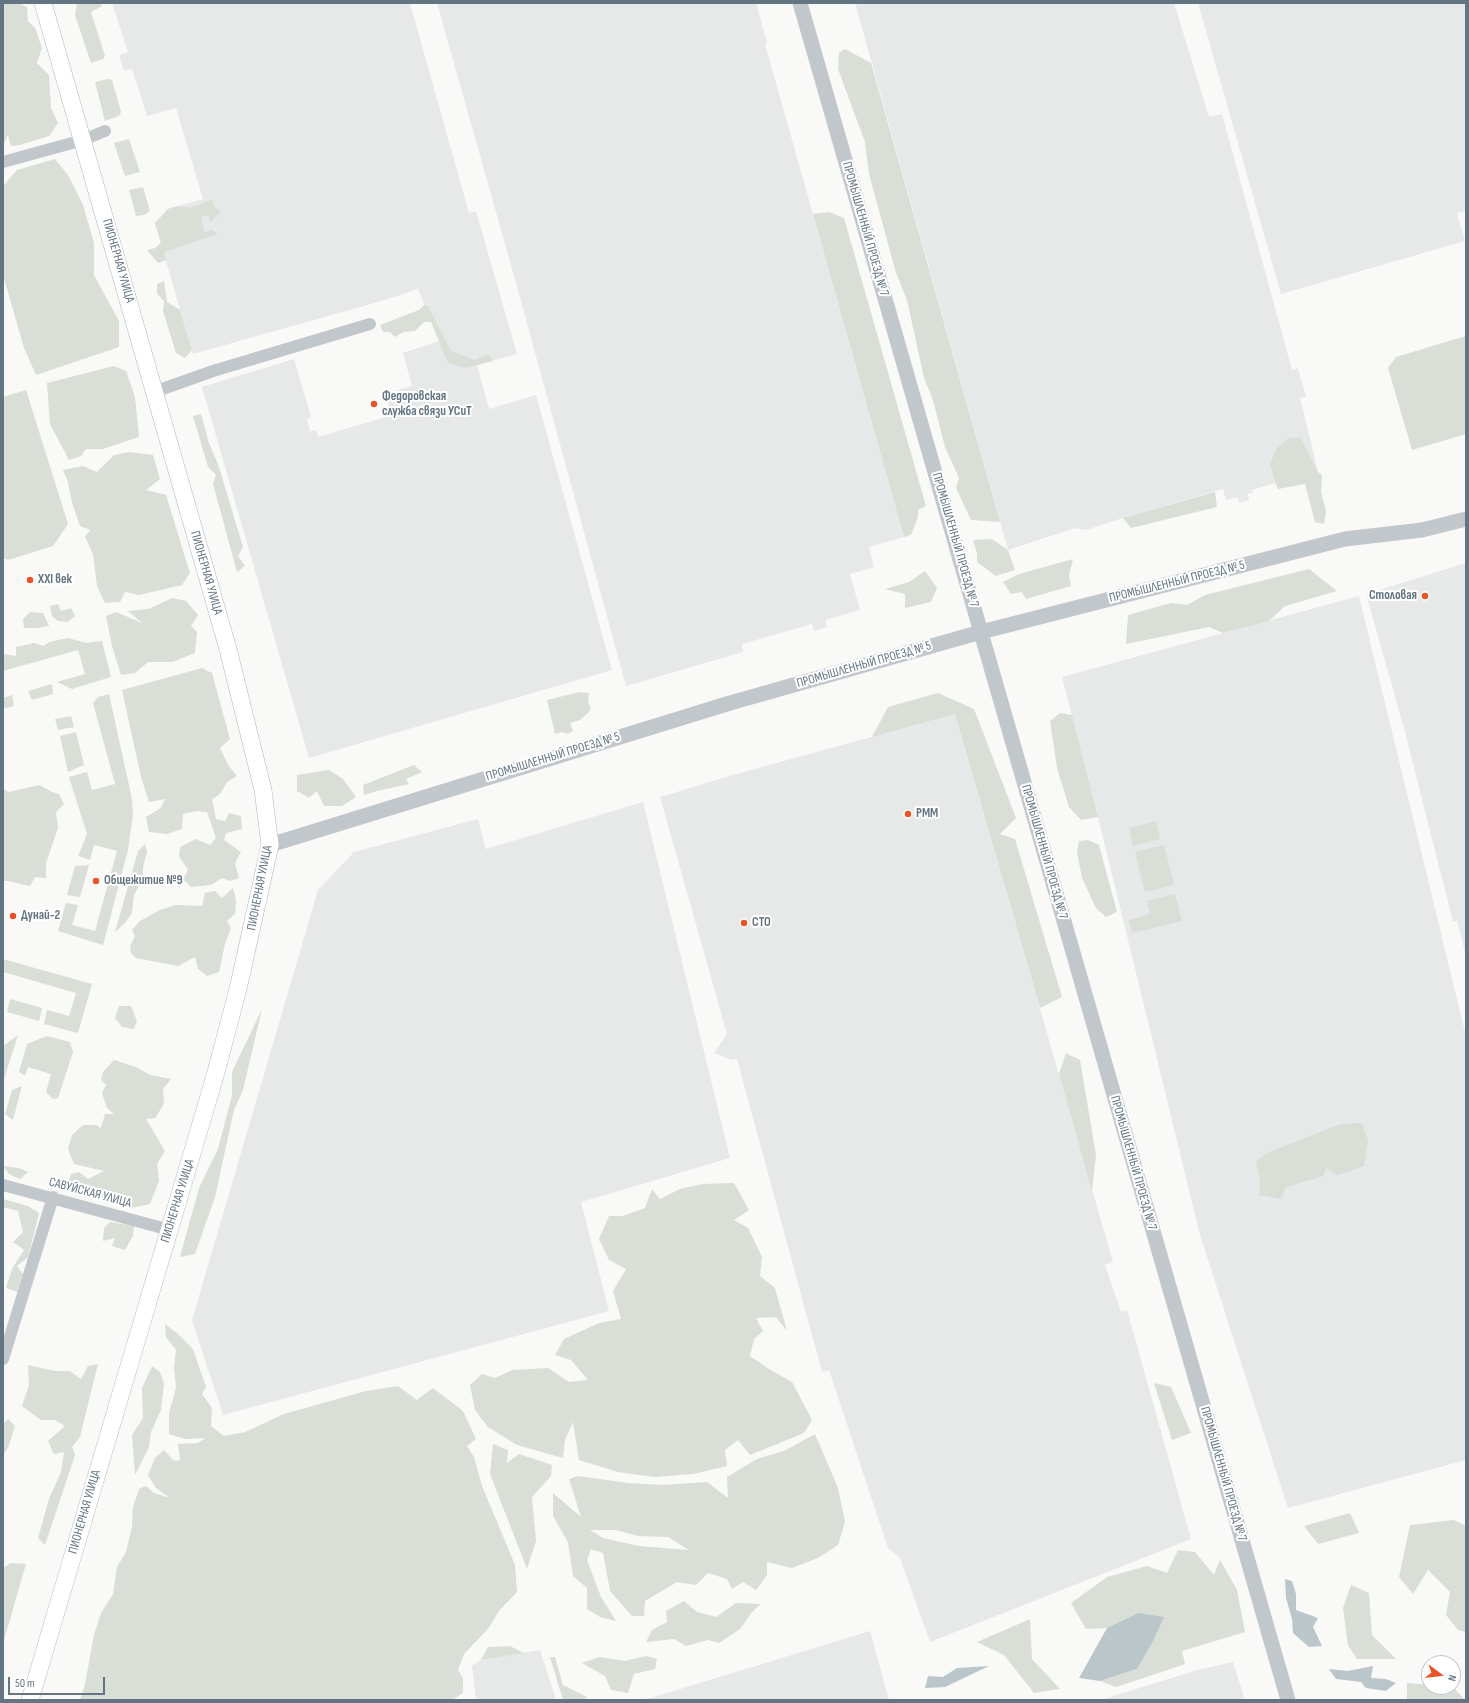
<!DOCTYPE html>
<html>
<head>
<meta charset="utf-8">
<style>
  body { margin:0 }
  #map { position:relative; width:1469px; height:1703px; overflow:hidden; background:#f9f9f7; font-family:"Sofia Sans Condensed",sans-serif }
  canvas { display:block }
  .frame { position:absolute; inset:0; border:4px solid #637582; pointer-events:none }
  .north { position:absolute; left:1421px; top:1655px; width:40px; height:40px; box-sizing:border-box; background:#fff; border:1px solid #c1c8cd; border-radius:50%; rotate:105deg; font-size:11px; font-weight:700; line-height:16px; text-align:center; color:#637582 }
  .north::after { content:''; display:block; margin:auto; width:14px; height:18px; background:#e85328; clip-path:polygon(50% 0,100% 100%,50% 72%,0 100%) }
  .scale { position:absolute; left:8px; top:1677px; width:97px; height:18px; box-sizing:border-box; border:2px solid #637582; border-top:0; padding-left:5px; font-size:12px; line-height:14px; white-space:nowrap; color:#637582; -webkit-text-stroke:3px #fff; paint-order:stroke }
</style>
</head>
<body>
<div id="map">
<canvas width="1469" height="1703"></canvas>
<div class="frame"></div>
<div class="north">N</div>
<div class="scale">50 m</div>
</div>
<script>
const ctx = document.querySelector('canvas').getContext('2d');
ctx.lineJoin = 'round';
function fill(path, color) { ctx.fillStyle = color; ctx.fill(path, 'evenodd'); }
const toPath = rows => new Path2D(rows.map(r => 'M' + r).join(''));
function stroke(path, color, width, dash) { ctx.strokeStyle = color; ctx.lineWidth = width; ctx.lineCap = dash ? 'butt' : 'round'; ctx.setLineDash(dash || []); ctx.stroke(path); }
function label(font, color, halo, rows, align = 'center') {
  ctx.font = font + ' "Sofia Sans Condensed",sans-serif'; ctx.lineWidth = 4; ctx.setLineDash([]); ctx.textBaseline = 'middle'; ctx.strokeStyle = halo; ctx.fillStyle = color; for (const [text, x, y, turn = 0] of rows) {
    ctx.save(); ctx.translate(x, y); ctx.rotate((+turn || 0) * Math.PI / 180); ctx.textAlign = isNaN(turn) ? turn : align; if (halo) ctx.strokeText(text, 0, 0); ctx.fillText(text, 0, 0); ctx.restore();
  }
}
fill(toPath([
  [112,3,410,3,469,213,476,211,517,354,477,365,489,409,536,395,612,670,309,758,202,387,294,359,311,417,307,419,310,431,316,430,318,437,389,416,386,407,389,406,385,394,412,386,403,353,439,341,418,289,385,300,193,354,155,223,168,209,203,199,176,108,147,116,132,69,124,71,119,55,128,52],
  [437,3,756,3,767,43,765,44,904,537,869,547,874,567,850,574,860,610,825,620,827,627,814,631,812,624,742,644,743,652,626,686,516,283],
  [855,3,1174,3,1209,117,1222,114,1292,370,1298,368,1306,397,1300,398,1318,472,1278,489,1275,483,1252,490,1253,493,1248,494,1249,500,1239,503,1237,497,1226,500,1223,489,1123,518,1086,530,1075,528,1008,550],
  [1198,3,1466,3,1466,211,1457,213,1465,241,1281,294],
  [1466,563,1466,956,1457,921,1453,922,1404,728,1366,594],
  [1359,596,1466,1036,1466,1460,1288,1508,1200,1235,1098,817,1062,677],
  [955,714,1113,1262,1105,1265,1121,1312,1127,1310,1191,1539,930,1642,900,1558,888,1548,829,1370,822,1372,737,1059,732,1060,714,1053,727,1034,660,797,733,775],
  [643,802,730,1158,581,1202,609,1311,223,1415,192,1320,318,890,354,852,478,819,486,849],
  [870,1631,889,1700,642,1700,664,1694],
  [540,1650,556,1700,476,1700,472,1666,481,1660],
  [1233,1662,1245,1700,1101,1700,1197,1670]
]), '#e7e8e8');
fill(toPath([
  [3,3,19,3,27,7,28,21,35,28,42,48,37,63,49,75,51,108,58,123,49,136,20,145,11,146,8,135,3,146],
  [77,3,100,3,102,6,91,12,105,56,103,59,91,63,75,15],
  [845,49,871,63,1000,522,971,520,956,488,959,478,945,447,933,400,924,378,907,300,896,273,869,174,865,142,838,69,839,53],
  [108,79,112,80,121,112,119,116,105,121,95,82],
  [129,139,140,172,125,176,114,143],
  [55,159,68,175,83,205,94,243,94,275,119,321,119,347,36,375,24,348,3,275,3,186,17,170],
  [143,187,150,211,144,215,136,216,129,190],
  [212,200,215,208,221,212,210,222,208,215,201,217,204,232,212,230,217,234,164,252,166,260,158,263,147,250,155,248,161,243,155,223,168,209,178,206,190,208],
  [829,212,844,218,926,506,918,510,918,517,911,535,904,537,813,214],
  [164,281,167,302,180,310,192,350,185,358,176,353,163,311,164,301,157,294,157,284],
  [424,305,428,306,451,351,475,360,488,354,493,361,466,368,448,363,431,322,424,322,415,331,403,332,395,337,390,332,383,332,380,325,419,310],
  [1466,336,1466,434,1412,450,1388,368,1396,357],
  [114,366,126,371,135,397,139,437,103,449,86,449,81,456,69,460,50,424,47,383],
  [26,390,68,524,53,546,8,560,3,558,3,397],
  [201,414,209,443,219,467,243,547,238,556,245,566,237,572,213,484,216,475,208,467,193,416],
  [1300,437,1318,472,1322,475,1321,492,1326,511,1324,524,1315,522,1305,484,1278,489,1270,465,1276,449,1289,438],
  [129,452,153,455,160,479,146,490,166,495,190,573,182,585,139,595,125,592,120,602,105,603,97,586,93,554,85,537,90,530,80,526,72,503,68,482,63,470,83,466,97,472,114,455],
  [1215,492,1217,507,1131,528,1123,518],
  [992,539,1008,550,1015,570,996,576,977,562,977,553,973,540],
  [1073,559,1069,575,1071,586,1026,599,1022,592,1011,594,1003,582,1019,574],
  [1309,569,1337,591,1285,606,1269,621,1223,633,1209,627,1126,644,1128,615,1171,603,1187,605,1205,595],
  [925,571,937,588,931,602,905,608,905,594,885,589,909,582],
  [172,598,186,601,198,615,191,626,197,632,195,653,172,662,148,662,135,673,121,675,112,646,106,616,116,612,142,623,128,611,149,609],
  [58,604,61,611,71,608,75,616,68,622,58,621,52,616,50,606],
  [30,612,43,613,49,626,37,628,24,628,23,619],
  [68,638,86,643,102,641,111,677,72,689,57,682,85,674,78,650,3,671,3,654,16,656,16,647,34,643,44,646,49,642],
  [202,668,212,673,230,739,220,748,228,765,237,776,227,782,220,794,212,799,216,819,225,821,229,813,241,816,242,829,226,833,224,840,241,852,235,863,239,878,230,881,222,878,211,885,191,887,183,879,188,870,179,856,180,847,196,839,210,845,216,838,207,812,197,811,183,814,182,829,167,834,149,832,146,817,161,808,165,799,149,802,141,777,122,690],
  [52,684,53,694,32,700,28,691],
  [579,692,589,693,588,702,591,708,588,713,580,720,570,723,573,731,567,734,562,732,555,734,547,700],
  [938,693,974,709,1016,818,1000,834,1015,839,1062,997,1040,1008,955,714,872,737,888,707],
  [109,694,132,799,133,815,128,850,103,945,58,931,66,903,78,905,72,925,95,931,117,851,94,845,90,860,78,856,87,834,69,777,87,772,92,790,115,784,93,703,98,697],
  [12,695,14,706,3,709,3,698],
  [1060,713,1072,715,1098,817,1081,820,1069,807,1057,768,1050,721],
  [71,716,74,727,58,730,55,719],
  [76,732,84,765,68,772,60,736],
  [414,765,422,772,406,779,409,784,377,791,364,795,363,785],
  [329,770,343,779,356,797,342,806,324,806,317,791,309,798,297,791,297,775],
  [39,785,52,792,59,794,64,804,56,812,58,828,46,863,46,878,35,877,30,886,8,881,3,881,3,789,9,792],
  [1156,821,1160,839,1133,846,1129,828],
  [1088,840,1099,845,1117,912,1106,917,1096,908,1082,878,1077,852,1079,841],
  [145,844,147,852,143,867,143,878,134,895,132,913,125,923,115,932,138,851],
  [1164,845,1174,885,1145,892,1135,852],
  [89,865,80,897,67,895,75,866],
  [233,888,236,900,235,914,227,921,231,928,225,944,219,972,207,976,198,969,195,957,178,966,136,958,131,953,130,946,135,936,132,930,140,921,160,910,176,905,202,906,205,893,215,891,222,898],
  [1175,894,1182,921,1132,933,1129,920,1150,914,1147,901],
  [3,959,92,984,78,1033,44,1024,47,1010,69,1016,76,993,3,972],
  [10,999,42,1008,39,1021,7,1012],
  [119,1006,131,1006,137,1021,134,1029,122,1027,115,1018],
  [262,1009,243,1090,234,1110,215,1197,195,1254,180,1257,199,1188,218,1149,232,1095,232,1072],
  [18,1035,3,1082,3,1046],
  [47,1036,70,1042,73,1052,58,1098,53,1099,46,1092,51,1074,28,1067,25,1076,19,1072,27,1044],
  [1066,1053,1080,1060,1096,1155,1092,1191,1059,1074],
  [114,1060,136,1067,150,1075,171,1079,163,1089,164,1104,155,1118,146,1119,165,1151,157,1164,159,1181,150,1204,131,1208,106,1198,84,1196,72,1190,68,1183,71,1174,79,1172,88,1179,104,1171,74,1164,68,1149,72,1135,83,1125,96,1125,101,1128,105,1114,114,1114,107,1108,102,1093,106,1085,101,1080,103,1072],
  [22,1086,13,1120,5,1114,12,1090],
  [1362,1123,1368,1141,1364,1166,1338,1175,1326,1168,1323,1176,1286,1187,1281,1199,1259,1195,1260,1181,1256,1161,1269,1152,1341,1124],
  [3,1166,19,1168,28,1172,20,1179,9,1174],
  [734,1183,749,1210,734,1220,748,1228,762,1257,760,1276,775,1288,787,1331,776,1317,756,1318,763,1331,754,1339,750,1356,769,1369,792,1382,812,1420,804,1433,750,1455,738,1440,725,1450,727,1466,693,1474,654,1477,618,1472,579,1460,573,1422,565,1440,563,1458,517,1445,488,1427,475,1410,470,1385,482,1374,495,1378,513,1370,548,1368,569,1382,588,1380,571,1360,555,1355,564,1339,599,1323,621,1319,613,1291,626,1269,609,1260,599,1239,609,1216,623,1216,645,1208,652,1189,660,1199,680,1189,703,1184],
  [3,1199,28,1206,39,1213,28,1257,17,1266,23,1274,17,1292,6,1288,12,1269,24,1250,13,1242,23,1232,18,1211,3,1207],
  [110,1222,134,1226,133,1236,125,1250,112,1246,115,1238,103,1241,104,1228],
  [165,1324,178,1334,193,1349,206,1387,202,1394,212,1408,211,1426,224,1436,245,1432,284,1414,366,1391,398,1386,417,1400,433,1388,463,1411,476,1439,467,1446,474,1457,482,1486,515,1565,517,1592,499,1611,488,1629,464,1654,458,1670,463,1678,463,1693,452,1700,80,1700,85,1684,94,1635,101,1613,113,1594,117,1567,126,1552,132,1527,133,1507,139,1489,146,1486,154,1493,170,1498,156,1488,148,1475,155,1458,164,1450,174,1461,180,1460,178,1444,198,1443,205,1438,185,1439,169,1434,169,1413,176,1388,174,1368,176,1350,166,1337],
  [98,1364,80,1437,72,1447,75,1455,45,1545,38,1538,49,1499,61,1472,64,1452,54,1454,48,1441,65,1426,55,1420,41,1420,22,1406,29,1385,28,1365,55,1371,70,1371,81,1379,88,1366],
  [152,1366,160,1372,164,1383,161,1410,151,1432,149,1447,135,1475,132,1435,143,1418,142,1388],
  [1154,1383,1171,1387,1191,1433,1172,1440],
  [8,1419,15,1426,8,1448,3,1455,3,1424],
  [815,1434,838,1488,845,1522,838,1545,818,1558,792,1568,767,1562,767,1575,756,1590,743,1582,732,1589,727,1579,708,1573,696,1585,677,1582,645,1601,644,1616,632,1616,610,1591,603,1553,591,1549,587,1560,601,1597,616,1621,600,1617,587,1609,587,1588,573,1576,568,1542,553,1516,553,1493,581,1517,569,1479,578,1476,628,1483,664,1485,707,1482,728,1498,727,1477,757,1459,784,1451],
  [590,1530,616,1530,638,1536,668,1537,689,1550,639,1546,603,1538],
  [493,1444,508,1450,507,1463,519,1454,552,1465,551,1476,532,1497,536,1541,527,1569,490,1474],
  [1350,1513,1359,1533,1318,1544,1304,1526],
  [1454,1520,1466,1526,1466,1632,1458,1630,1446,1615,1450,1592,1428,1570,1413,1594,1399,1577,1410,1525],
  [1178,1550,1195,1552,1214,1575,1220,1560,1237,1590,1245,1632,1182,1651,1185,1664,1116,1687,1100,1681,1137,1669,1138,1613,1107,1628,1086,1629,1071,1603,1107,1577,1147,1566,1167,1573],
  [11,1563,26,1564,3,1644,3,1568],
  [1351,1585,1369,1593,1372,1635,1396,1659,1357,1659,1348,1645,1343,1608],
  [684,1601,697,1612,716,1617,736,1603,761,1604,752,1612,740,1629,719,1643,708,1640,686,1646,674,1639,646,1642,652,1630,667,1622,666,1611],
  [1030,1619,1032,1659,1060,1689,1034,1693,1004,1655,977,1642],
  [510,1646,524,1653,481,1660,488,1647],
  [646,1656,657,1659,655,1669,634,1674,628,1693,611,1690,605,1676,582,1663,600,1657,625,1661],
  [550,1657,555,1657,563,1685,587,1697,584,1700,563,1700],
  [1407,1683,1429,1685,1429,1687,1454,1688,1465,1700,1407,1699]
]), '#d9ded6');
fill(toPath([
  [1285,1579,1292,1581,1296,1594,1296,1610,1318,1618,1313,1627,1322,1646,1309,1647,1293,1633,1292,1619,1286,1598],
  [1138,1613,1164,1617,1153,1641,1137,1669,1100,1681,1079,1678,1107,1628],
  [989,1666,945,1687,925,1688,928,1676,943,1677,957,1668],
  [1373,1666,1371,1678,1386,1679,1396,1683,1386,1691,1366,1688,1361,1682,1336,1679,1329,1669,1348,1671]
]), '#bac6ca');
const secondary = toPath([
  [30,1700,215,1076,238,989,270,845,263,790,228,649,43,3]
]);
stroke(secondary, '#b2b9be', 18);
stroke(toPath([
  [3,162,83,140,105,131],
  [154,392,213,371,370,324],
  [3,1185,170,1230],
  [3,1359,53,1197]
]), '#c2c7cb', 12);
stroke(toPath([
  [800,3,1288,1700],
  [270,845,730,703,981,632,1345,539,1422,530,1466,519]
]), '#c2c7cb', 15);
stroke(secondary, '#fff', 17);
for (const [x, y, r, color] of [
  [374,404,4,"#e85328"],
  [30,580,4,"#e85328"],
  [1425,596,4,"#e85328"],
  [908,814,4,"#e85328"],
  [96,881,4,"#e85328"],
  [13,916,4,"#e85328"],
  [744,923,4,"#e85328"]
]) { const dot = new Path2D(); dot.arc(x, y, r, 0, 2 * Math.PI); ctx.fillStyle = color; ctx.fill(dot); stroke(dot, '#fff', 1.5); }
label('13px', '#637582', '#fff', [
  ["ПРОМЫШЛЕННЫЙ ПРОЕЗД № 7",865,229,74],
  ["ПИОНЕРНАЯ УЛИЦА",118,261,74],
  ["ПРОМЫШЛЕННЫЙ ПРОЕЗД № 7",955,540,74],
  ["ПИОНЕРНАЯ УЛИЦА",206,573,74],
  ["ПРОМЫШЛЕННЫЙ ПРОЕЗД № 5",1177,582,-14],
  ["ПРОМЫШЛЕННЫЙ ПРОЕЗД № 5",864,665,-16],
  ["ПРОМЫШЛЕННЫЙ ПРОЕЗД № 5",553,757,-17],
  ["ПРОМЫШЛЕННЫЙ ПРОЕЗД № 7",1044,852,74],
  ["ПИОНЕРНАЯ УЛИЦА",260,888,-79],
  ["ПРОМЫШЛЕННЫЙ ПРОЕЗД № 7",1133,1163,74],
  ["САВУЙСКАЯ УЛИЦА",90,1193,15],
  ["ПИОНЕРНАЯ УЛИЦА",178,1201,-73],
  ["ПРОМЫШЛЕННЫЙ ПРОЕЗД № 7",1223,1474,74],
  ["ПИОНЕРНАЯ УЛИЦА",85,1512,-74]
]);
label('bold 13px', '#637582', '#fff', [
  ["Федоровская",382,397],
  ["служба связи УСиТ",382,412],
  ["XXI век",38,580],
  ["Столовая",1417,596,"right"],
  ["РММ",916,814],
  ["Общежитие №9",104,881],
  ["Дунай-2",21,916],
  ["СТО",752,923]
], 'left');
</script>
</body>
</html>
